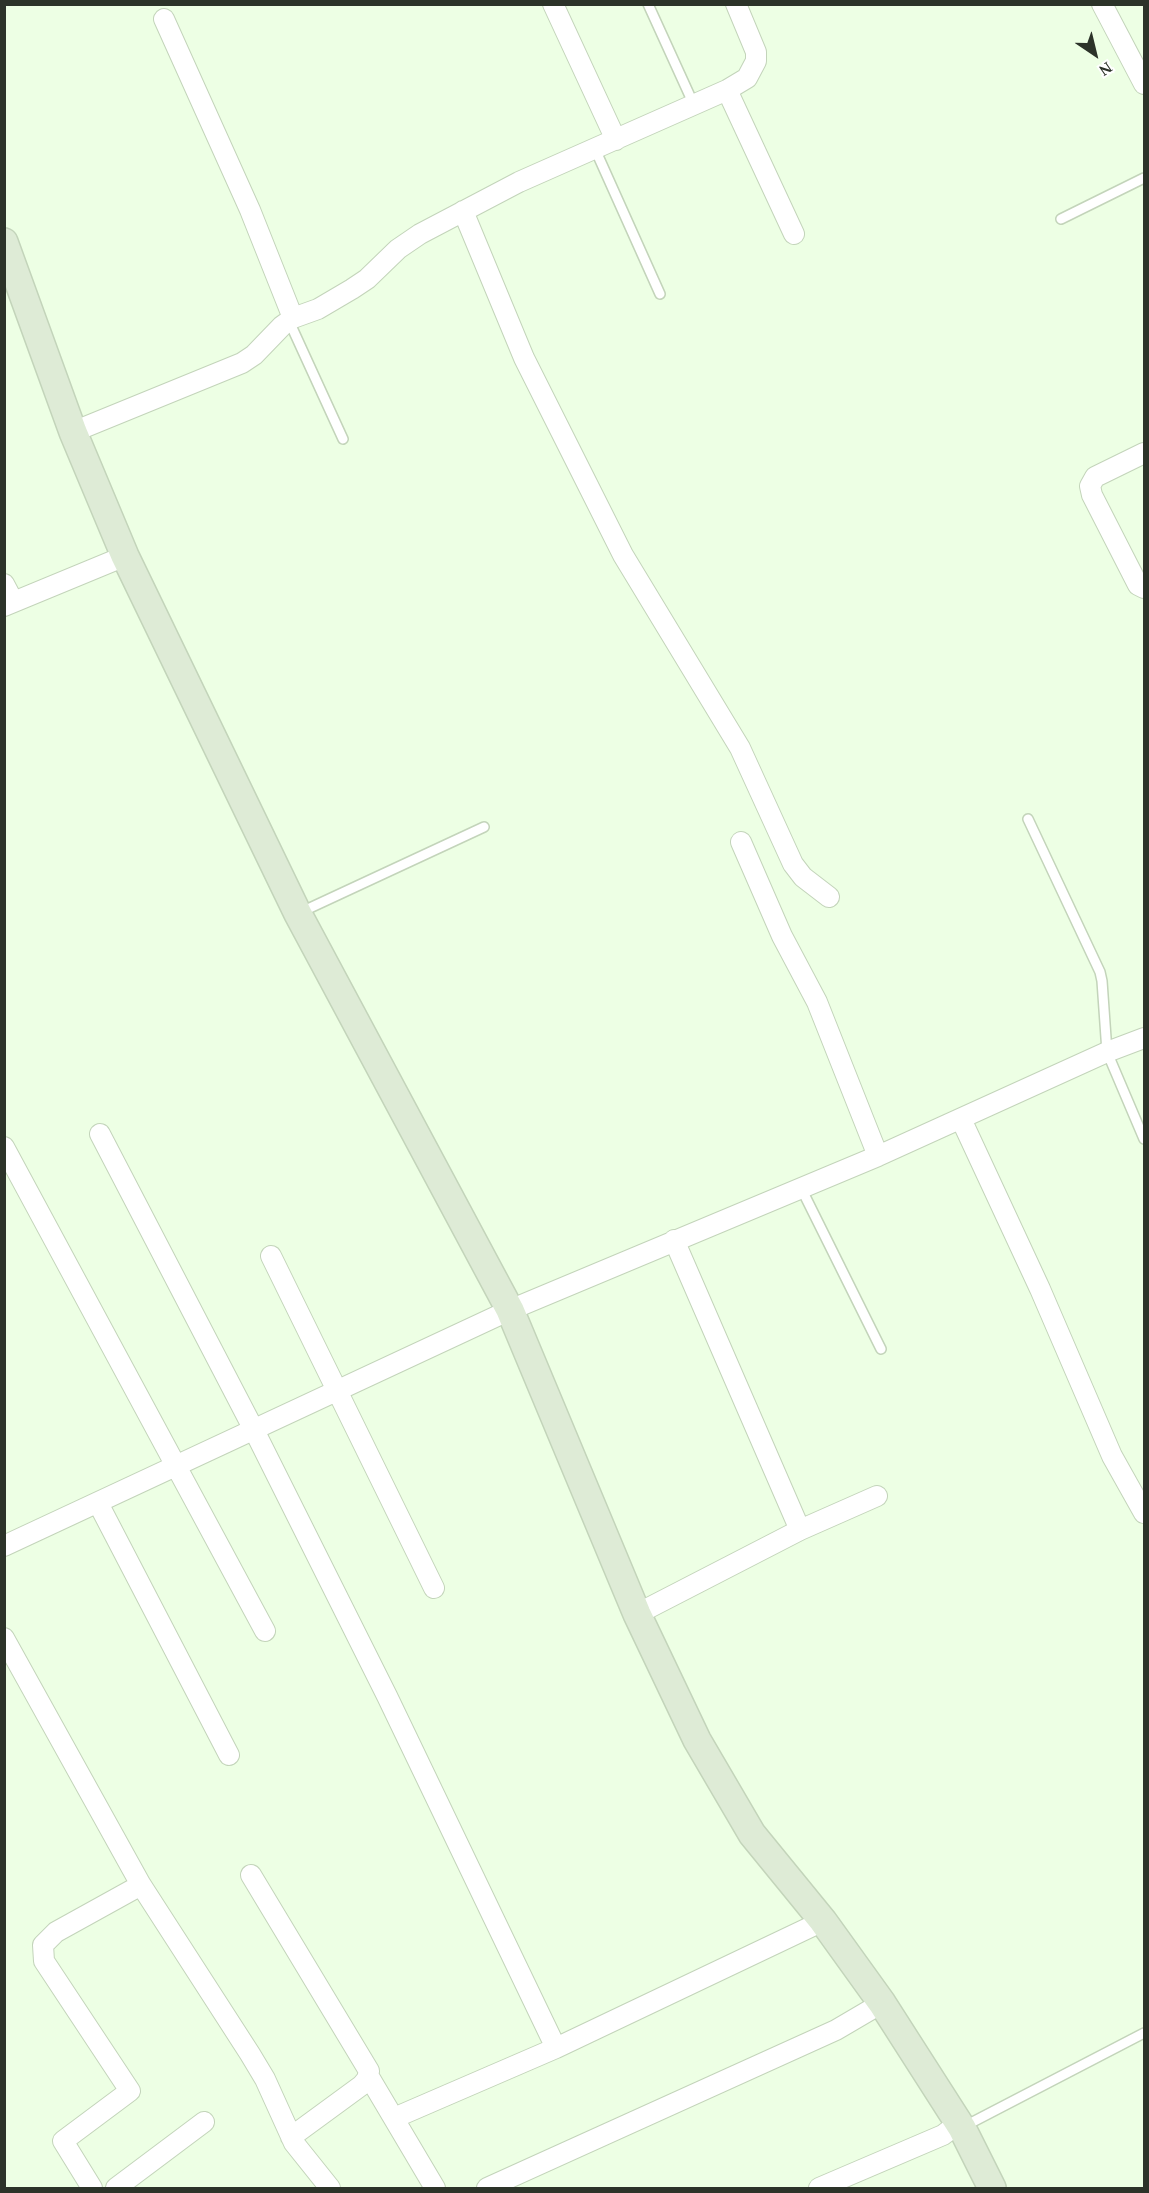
<!DOCTYPE html>
<html>
<head>
<meta charset="utf-8">
<style>
  body { margin:0 }
  #map { position:relative; width:1149px; height:2193px; overflow:hidden; background:#edffe4; font-family:Georgia,serif }
  canvas { display:block }
  .frame { position:absolute; inset:0; border:6px solid #2c3329; pointer-events:none }
  .north { position:absolute; left:1065px; top:24px; width:60px; height:60px; -webkit-text-stroke:4px #fff; paint-order:stroke; rotate:145deg; font-size:16px; font-weight:700; line-height:24px; text-align:center; color:#2c3329 }
  .north::after { content:''; display:block; margin:auto; width:21px; height:27px; background:#2c3329; clip-path:polygon(50% 0,100% 100%,50% 72%,0 100%) }
</style>
</head>
<body>
<div id="map">
<canvas width="1149" height="2193"></canvas>
<div class="frame"></div>
<div class="north">N</div>
</div>
<script>
const ctx = document.querySelector('canvas').getContext('2d');
ctx.lineJoin = 'round';
const toPath = rows => new Path2D(rows.map(r => 'M' + r).join(''));
function stroke(path, color, width, dash) { ctx.strokeStyle = color; ctx.lineWidth = width; ctx.lineCap = dash ? 'butt' : 'round'; ctx.setLineDash(dash || []); ctx.stroke(path); }
const lane = toPath([
  [648,4,694,105],
  [595,149,660,294],
  [1061,219,1144,178],
  [289,321,343,439],
  [1028,819,1100,972,1102,981,1107,1052,1144,1139],
  [299,913,484,827],
  [801,1188,881,1349],
  [963,2127,1144,2033]
]);
const street = toPath([
  [553,4,616,140],
  [1102,4,1144,84],
  [164,19,250,210,293,318],
  [727,90,794,234],
  [463,211,524,358,623,555,740,748,793,864,803,877,829,897],
  [73,432,242,363,254,355,282,326,293,318,318,309,352,289,367,279,398,249,420,234,519,182,727,90,747,78,756,61,756,52,736,4],
  [1144,453,1095,477,1090,486,1092,495,1138,585,1144,588],
  [4,584,13,601],
  [4,606,125,556],
  [741,842,782,936,817,1002,878,1156],
  [961,1119,1040,1289,1112,1456,1144,1513],
  [100,1134,254,1430,387,1696,556,2048],
  [4,1147,265,1631],
  [674,1240,800,1530],
  [271,1256,434,1588],
  [98,1503,229,1755],
  [4,1546,510,1310,878,1156,1107,1052,1144,1038],
  [637,1614,800,1530,877,1496],
  [4,1638,141,1885,250,2054,265,2079,294,2143,330,2188],
  [251,1875,369,2071,367,2079,362,2085,291,2137],
  [368,2075,435,2188],
  [394,2118,556,2048,823,1921],
  [92,2188,63,2141,130,2091,44,1961,43,1945,56,1932,141,1885],
  [116,2188,204,2122],
  [487,2188,836,2030,882,2003],
  [819,2188,943,2135,959,2123]
]);
const secondary = toPath([
  [4,242,73,432,125,556,298,914,510,1310,637,1614,697,1740,752,1834,823,1921,882,2003,962,2128,992,2188]
]);
stroke(lane, '#c3d4ba', 12);
stroke(street, '#c3d4ba', 22);
stroke(secondary, '#c3d4ba', 30);
stroke(lane, '#fff', 9);
stroke(street, '#fff', 20);
stroke(secondary, '#deebd6', 27);
</script>
</body>
</html>
